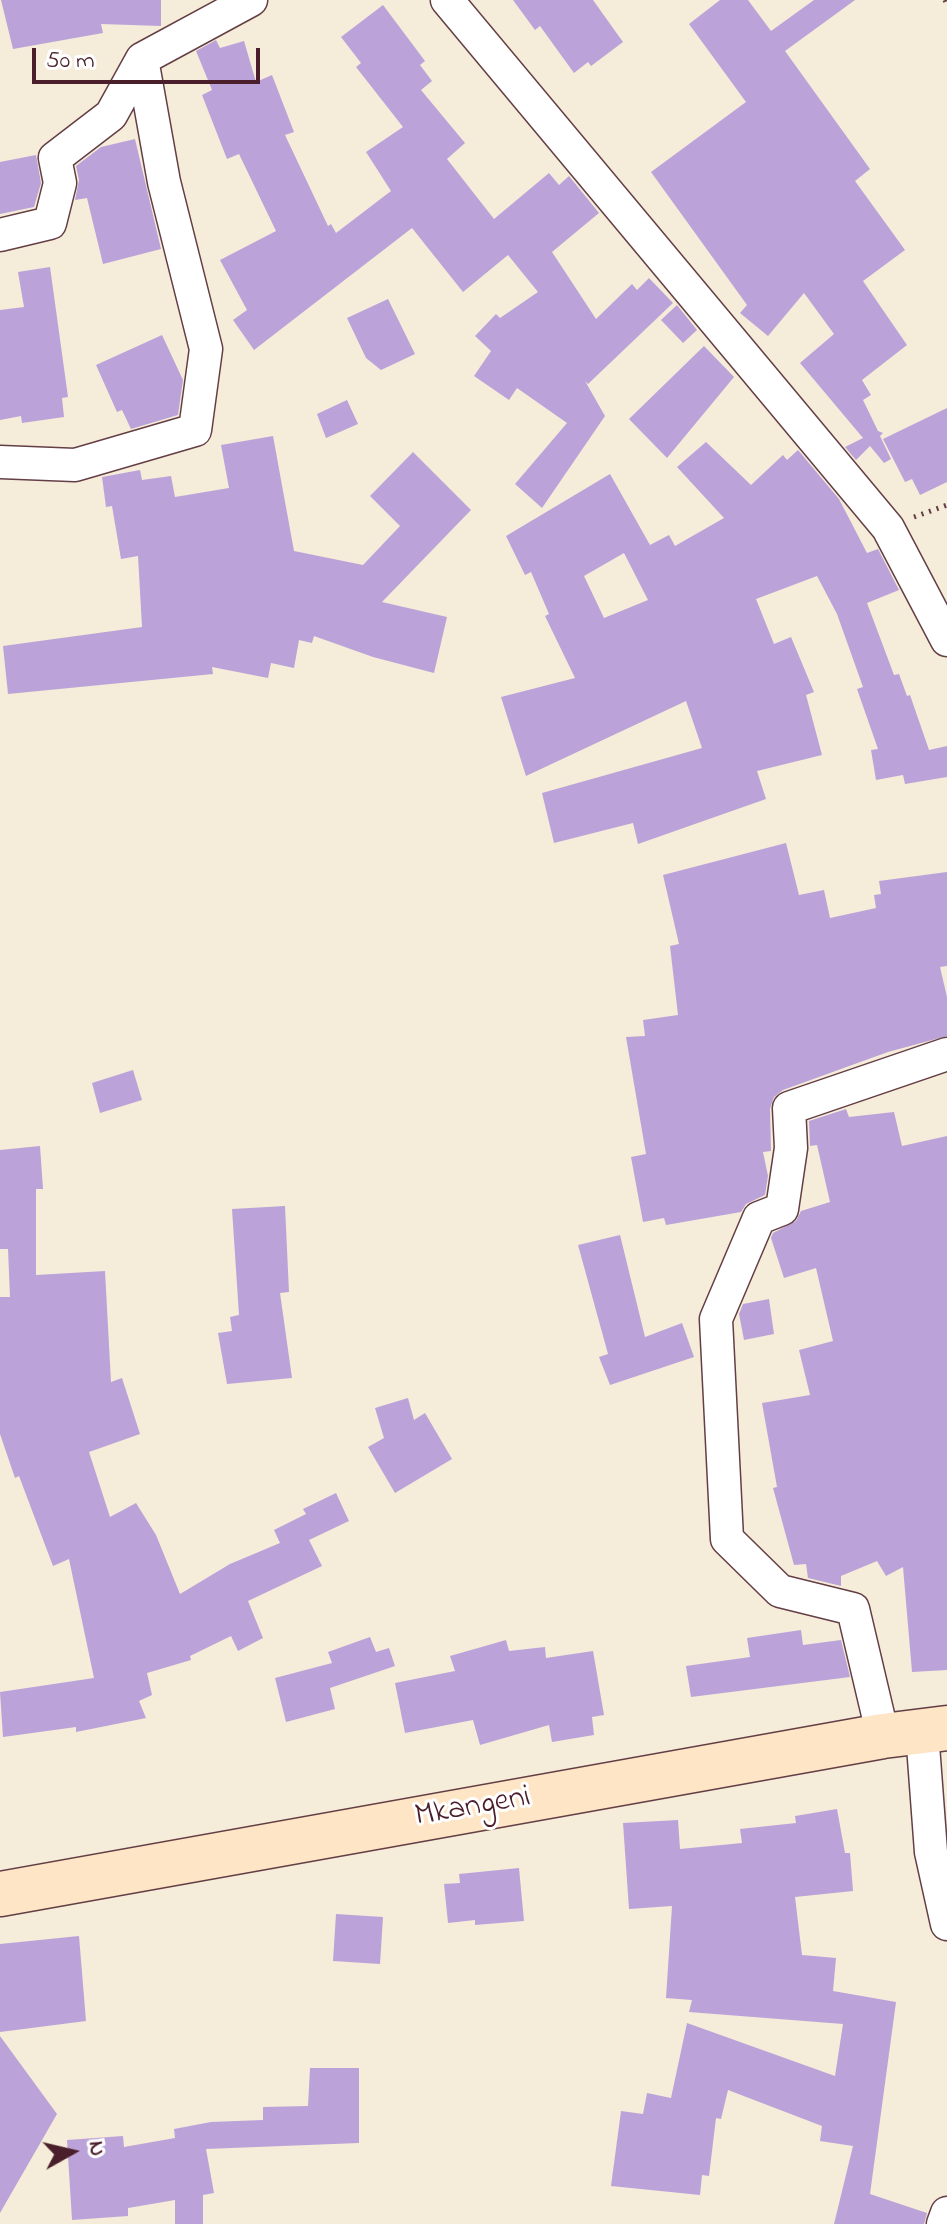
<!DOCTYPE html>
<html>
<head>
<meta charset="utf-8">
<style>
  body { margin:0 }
  #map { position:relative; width:947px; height:2224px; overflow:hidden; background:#f5ecd9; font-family:"Indie Flower",sans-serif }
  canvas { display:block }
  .north { position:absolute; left:32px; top:2112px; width:80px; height:80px; -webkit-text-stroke:6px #fff; paint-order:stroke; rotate:82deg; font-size:22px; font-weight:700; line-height:32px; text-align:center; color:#4a1f2b }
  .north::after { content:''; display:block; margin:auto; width:28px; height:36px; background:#4a1f2b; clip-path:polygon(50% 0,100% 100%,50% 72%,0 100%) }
  .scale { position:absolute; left:32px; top:48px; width:228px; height:36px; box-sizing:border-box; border:4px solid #4a1f2b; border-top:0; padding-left:10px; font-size:24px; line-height:28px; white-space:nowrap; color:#4a1f2b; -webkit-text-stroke:6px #fff; paint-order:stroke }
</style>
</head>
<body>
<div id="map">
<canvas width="947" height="2224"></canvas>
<div class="north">N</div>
<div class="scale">50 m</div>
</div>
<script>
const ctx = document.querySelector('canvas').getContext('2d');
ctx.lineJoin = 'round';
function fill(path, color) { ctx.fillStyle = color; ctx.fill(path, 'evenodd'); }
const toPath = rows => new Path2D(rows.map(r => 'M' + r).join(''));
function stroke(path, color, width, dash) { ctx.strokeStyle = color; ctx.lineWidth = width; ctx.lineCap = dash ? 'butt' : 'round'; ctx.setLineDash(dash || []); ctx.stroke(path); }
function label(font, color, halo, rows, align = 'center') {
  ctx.font = font + ' "Indie Flower",sans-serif'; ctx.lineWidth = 6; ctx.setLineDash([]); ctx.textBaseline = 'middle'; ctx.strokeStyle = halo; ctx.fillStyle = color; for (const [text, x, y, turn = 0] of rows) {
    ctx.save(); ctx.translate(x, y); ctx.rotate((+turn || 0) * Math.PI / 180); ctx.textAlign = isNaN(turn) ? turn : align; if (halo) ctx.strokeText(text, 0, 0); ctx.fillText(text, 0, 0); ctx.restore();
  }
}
fill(toPath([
  [1,0,161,0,161,26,101,24,103,33,13,49],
  [513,0,593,0,623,42,591,66,588,62,574,73,540,26,535,30],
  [720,0,748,0,771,31,814,0,855,0,785,51,870,169,855,181,905,250,863,281,907,345,862,380,871,395,863,400,878,431,883,433,880,436,891,459,884,463,870,446,856,460,845,447,863,438,800,363,834,334,804,293,768,336,740,313,747,305,651,172,746,102,689,24],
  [383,5,425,61,420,65,432,81,421,90,465,143,447,159,494,219,549,173,559,185,569,176,599,213,552,252,596,319,632,284,637,290,649,278,673,303,588,384,585,381,605,416,542,508,515,484,567,423,517,388,509,400,474,376,491,351,475,336,496,314,500,318,538,292,508,255,463,292,412,228,254,350,233,320,247,310,220,260,276,231,239,154,227,159,202,95,212,90,196,51,216,40,220,48,244,41,256,82,272,75,294,132,285,135,328,226,331,224,336,233,391,191,366,152,403,127,356,67,361,63,341,37],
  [135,139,161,249,103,264,87,198,75,200,79,180,76,166,101,147],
  [36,155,41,183,34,207,0,214,0,162],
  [50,267,68,397,62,398,64,417,22,423,21,416,0,420,0,310,24,307,18,272],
  [388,299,415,354,381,370,366,358,347,318],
  [677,305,697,330,683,343,661,320],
  [162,335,183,380,178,415,131,429,122,410,117,412,96,365],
  [704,346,734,377,667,458,629,419],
  [347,400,358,424,326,438,317,414],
  [947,408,947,482,920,495,912,479,905,482,883,439],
  [273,436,294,551,363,565,400,526,370,496,413,452,471,510,382,602,447,617,434,673,373,657,314,636,312,643,299,640,294,668,271,663,268,678,212,667,213,674,8,694,3,646,142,627,138,556,121,559,112,506,106,507,102,477,140,470,142,480,171,476,175,497,229,488,221,445],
  [706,442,751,485,783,455,787,460,798,450,839,499,867,553,878,549,899,590,867,603,894,675,899,674,907,696,910,695,929,750,947,746,947,777,905,784,903,775,876,780,871,750,878,749,857,689,863,687,837,614,817,576,756,599,774,644,791,637,814,692,806,695,822,755,757,771,766,799,638,844,633,823,554,843,542,793,702,748,686,701,526,776,501,697,575,678,545,616,549,614,531,572,525,575,506,536,610,474,650,545,669,535,675,546,724,518,677,467],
  [624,553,648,600,604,618,584,576],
  [786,843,799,895,824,890,830,918,876,908,874,895,881,894,879,881,947,872,947,966,940,967,947,997,947,1036,888,1052,783,1090,774,1097,770,1109,771,1151,763,1152,768,1176,765,1195,746,1204,741,1212,666,1225,664,1218,643,1222,631,1157,646,1154,626,1037,645,1036,643,1020,678,1015,670,946,679,944,663,875],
  [133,1070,142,1100,100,1113,92,1083],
  [846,1109,849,1117,894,1112,902,1146,947,1136,947,1670,912,1672,903,1567,886,1576,877,1561,841,1576,841,1586,808,1578,806,1564,794,1565,773,1488,777,1487,762,1403,810,1395,799,1350,833,1341,816,1268,784,1278,771,1238,773,1233,796,1221,801,1211,830,1202,817,1145,810,1146,809,1121],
  [40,1146,43,1189,36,1189,36,1275,105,1271,111,1382,122,1378,140,1434,89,1452,110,1517,136,1503,156,1535,180,1594,230,1564,280,1543,274,1530,306,1514,303,1509,336,1493,349,1521,309,1540,322,1566,248,1601,263,1638,238,1651,231,1636,190,1656,191,1660,147,1673,152,1695,139,1701,146,1718,76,1732,76,1727,3,1737,0,1692,94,1678,69,1559,53,1566,19,1476,15,1478,0,1434,0,1297,10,1297,8,1249,0,1249,0,1150],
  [285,1206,289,1292,280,1293,292,1378,227,1384,218,1333,232,1331,230,1317,239,1315,232,1209],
  [620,1235,645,1337,682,1323,694,1357,610,1385,599,1357,608,1354,578,1245],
  [769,1299,774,1334,744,1340,739,1314,743,1304],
  [408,1398,414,1420,425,1413,452,1459,395,1493,368,1447,384,1438,375,1408],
  [801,1630,803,1645,841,1640,850,1677,691,1697,686,1666,750,1657,747,1638],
  [370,1637,376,1652,389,1648,395,1666,330,1688,335,1709,286,1722,275,1678,332,1663,328,1652],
  [506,1640,509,1651,545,1647,546,1658,593,1651,604,1715,592,1717,594,1735,552,1742,549,1725,480,1745,473,1720,405,1733,395,1683,455,1671,450,1656],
  [837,1809,845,1853,850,1853,853,1891,795,1897,802,1955,836,1958,833,1991,896,2002,870,2194,927,2213,924,2224,834,2224,853,2146,820,2141,822,2126,728,2090,721,2119,716,2118,709,2176,702,2175,700,2195,611,2186,621,2111,643,2114,647,2093,671,2098,687,2023,835,2076,843,2024,689,2012,692,2000,666,1998,672,1906,629,1909,623,1823,678,1820,680,1849,742,1843,740,1829,796,1823,795,1816],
  [519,1868,524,1921,475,1925,475,1920,448,1923,444,1884,460,1883,459,1874],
  [336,1914,383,1917,380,1964,333,1961],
  [79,1936,86,2021,0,2032,0,1944],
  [0,2036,57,2114,0,2213],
  [310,2068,359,2068,359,2143,206,2149,214,2193,203,2195,203,2224,175,2224,175,2200,128,2208,128,2216,72,2220,67,2140,123,2136,124,2147,175,2138,174,2129,211,2122,263,2120,263,2107,308,2106]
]), '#bba3d9');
const street = toPath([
  [447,0,888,528,947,640],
  [0,235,50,223,60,183,55,158,111,115,142,59,251,0],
  [0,462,75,465,195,430,206,349,164,182,142,59],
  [922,1732,931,1852,947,1924],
  [883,1736,853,1609,780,1591,727,1539,716,1319,759,1218,782,1209,791,1148,789,1108,947,1054],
  [943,2224,947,2213]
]);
const secondary = toPath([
  [0,1894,883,1736,947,1728]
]);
stroke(street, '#643e45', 35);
stroke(secondary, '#643e45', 47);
stroke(toPath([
  [945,0,947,5],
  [914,517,947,505]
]), '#643e45', 5, [2, 6]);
stroke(street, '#fff', 32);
stroke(secondary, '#fee5c5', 44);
label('32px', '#4a1f2b', '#fff', [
  ["Mkangeni",473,1809,-10]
]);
</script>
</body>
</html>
